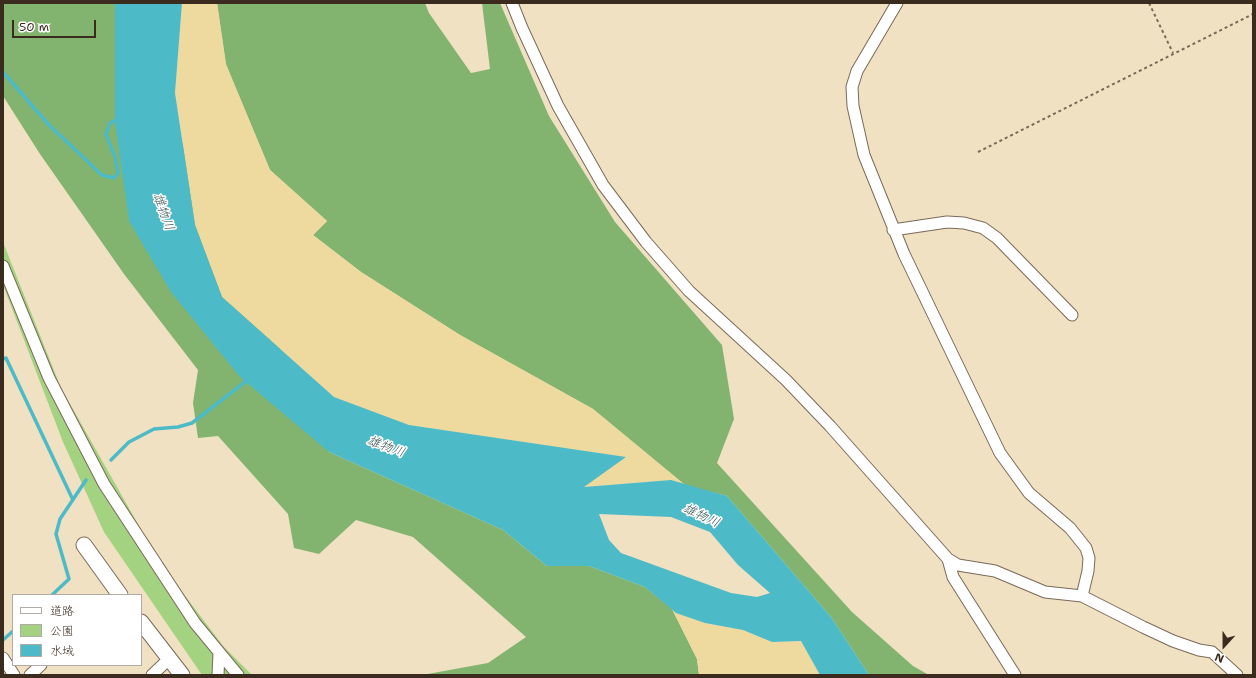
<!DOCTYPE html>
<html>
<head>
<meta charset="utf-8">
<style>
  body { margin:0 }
  #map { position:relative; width:1256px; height:678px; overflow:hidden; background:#f0e1c3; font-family:"Shantell Sans","Klee One",sans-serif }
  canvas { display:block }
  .frame { position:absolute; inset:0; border:4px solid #3b2a1e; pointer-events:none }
  .legend { position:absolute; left:12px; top:594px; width:130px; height:72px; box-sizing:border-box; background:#fff; border:1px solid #b1aaa5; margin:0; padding:5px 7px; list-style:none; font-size:12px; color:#3b2a1e }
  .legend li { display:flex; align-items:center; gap:8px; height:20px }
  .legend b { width:20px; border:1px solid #b1aaa5 }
  .north { position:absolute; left:1204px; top:626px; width:40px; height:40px; -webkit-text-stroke:3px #fff; paint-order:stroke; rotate:201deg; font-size:11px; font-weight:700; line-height:16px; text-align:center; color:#3b2a1e }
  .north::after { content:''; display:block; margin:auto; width:14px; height:18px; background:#3b2a1e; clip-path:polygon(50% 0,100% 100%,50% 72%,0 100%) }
  .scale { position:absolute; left:12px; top:20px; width:84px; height:18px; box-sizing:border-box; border:2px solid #3b2a1e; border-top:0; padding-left:5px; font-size:12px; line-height:14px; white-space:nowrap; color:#3b2a1e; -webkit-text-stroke:3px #fff; paint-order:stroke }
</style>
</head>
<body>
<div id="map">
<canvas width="1256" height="678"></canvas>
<div class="frame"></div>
<ul class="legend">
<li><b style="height:5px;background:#fff"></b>道路</li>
<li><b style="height:11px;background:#a3d281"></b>公園</li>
<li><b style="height:11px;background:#4dbac7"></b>水域</li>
</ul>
<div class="north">N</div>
<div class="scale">50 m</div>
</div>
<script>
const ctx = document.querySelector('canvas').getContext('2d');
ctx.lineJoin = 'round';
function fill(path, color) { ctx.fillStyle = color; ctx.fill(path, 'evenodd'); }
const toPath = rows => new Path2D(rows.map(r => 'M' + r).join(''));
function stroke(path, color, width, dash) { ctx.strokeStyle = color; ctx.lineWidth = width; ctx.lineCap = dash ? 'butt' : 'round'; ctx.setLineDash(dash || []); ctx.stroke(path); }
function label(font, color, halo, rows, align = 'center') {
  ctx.font = font + ' "Shantell Sans","Klee One",sans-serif'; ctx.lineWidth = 3; ctx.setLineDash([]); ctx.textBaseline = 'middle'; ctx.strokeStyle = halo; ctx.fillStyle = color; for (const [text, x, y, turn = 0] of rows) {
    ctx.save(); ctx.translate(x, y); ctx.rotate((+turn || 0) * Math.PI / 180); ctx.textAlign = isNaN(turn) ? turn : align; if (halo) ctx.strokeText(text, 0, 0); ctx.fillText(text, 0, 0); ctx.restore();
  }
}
fill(toPath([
  [3,242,61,388,160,563,224,647,252,675,202,675,104,532,63,442,3,285]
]), '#a3d281');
fill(toPath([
  [3,3,116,3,329,452,503,530,547,566,589,566,645,587,672,609,697,659,699,675,422,675,488,663,526,637,413,537,356,520,319,554,294,548,288,514,218,436,198,438,193,403,198,370,124,274,40,154,3,96],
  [217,3,425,3,429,13,471,73,490,69,482,3,500,3,549,116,615,222,722,345,734,419,717,463,852,612,913,666,929,675,869,675,831,617,727,496,685,485,593,409,460,335,361,272,313,235,327,221,270,170,226,65]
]), '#82b46f');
fill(toPath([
  [182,3,217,3,226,64,270,170,327,221,313,235,361,272,460,335,593,409,685,485,671,480,583,487,625,457,409,425,334,397,222,297,195,225,175,93],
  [672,609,705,623,743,630,772,642,801,641,820,675,699,675,697,659]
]), '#eeda9e');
fill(toPath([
  [115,3,182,3,175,93,195,225,222,297,334,397,409,425,626,457,584,487,671,480,727,496,831,617,869,675,820,675,801,641,772,642,743,630,705,623,676,613,645,587,589,566,547,566,503,530,329,452,240,377,171,292,129,221,115,122],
  [599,514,671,517,710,532,738,565,770,593,757,597,731,593,621,553,609,540]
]), '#4dbac7');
stroke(toPath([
  [3,72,48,124,102,175,114,178,118,173,115,157,106,134,110,123,118,119],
  [3,359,6,358,73,500],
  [111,460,129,442,154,429,178,427,192,423,249,379],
  [52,595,69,579,56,534,60,519,86,480],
  [3,640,13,631],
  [3,674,4,675]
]), '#4dbac7', 3.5);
const street = toPath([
  [512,3,522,28,558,106,603,185,646,242,689,291,786,380,830,426,948,559,958,565,995,571,1045,592,1082,596,1143,627,1173,641,1199,650,1212,652,1237,675],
  [897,3,857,71,852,87,853,106,864,155,904,254,1000,453,1029,493,1070,528,1086,548,1089,558,1088,571,1082,596],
  [893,230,947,222,964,223,983,228,997,238,1072,315],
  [3,266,49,378,104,484,195,623,238,675],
  [948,559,953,577,1015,675],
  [3,658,14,675],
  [30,675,41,665],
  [152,675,169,659],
  [218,675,219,653]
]);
const secondary = toPath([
  [84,545,120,595],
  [141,622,182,675]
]);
stroke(street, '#7a6a58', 13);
stroke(secondary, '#7a6a58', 17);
stroke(toPath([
  [1149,3,1173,53],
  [978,152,1253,14]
]), '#7a6a58', 2, [3, 3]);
stroke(street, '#fff', 11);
stroke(secondary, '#fff', 15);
label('italic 13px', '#415c59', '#fff', [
  ["雄物川",163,212,70],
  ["雄物川",386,447,20],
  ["雄物川",701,516,25]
]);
</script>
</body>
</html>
